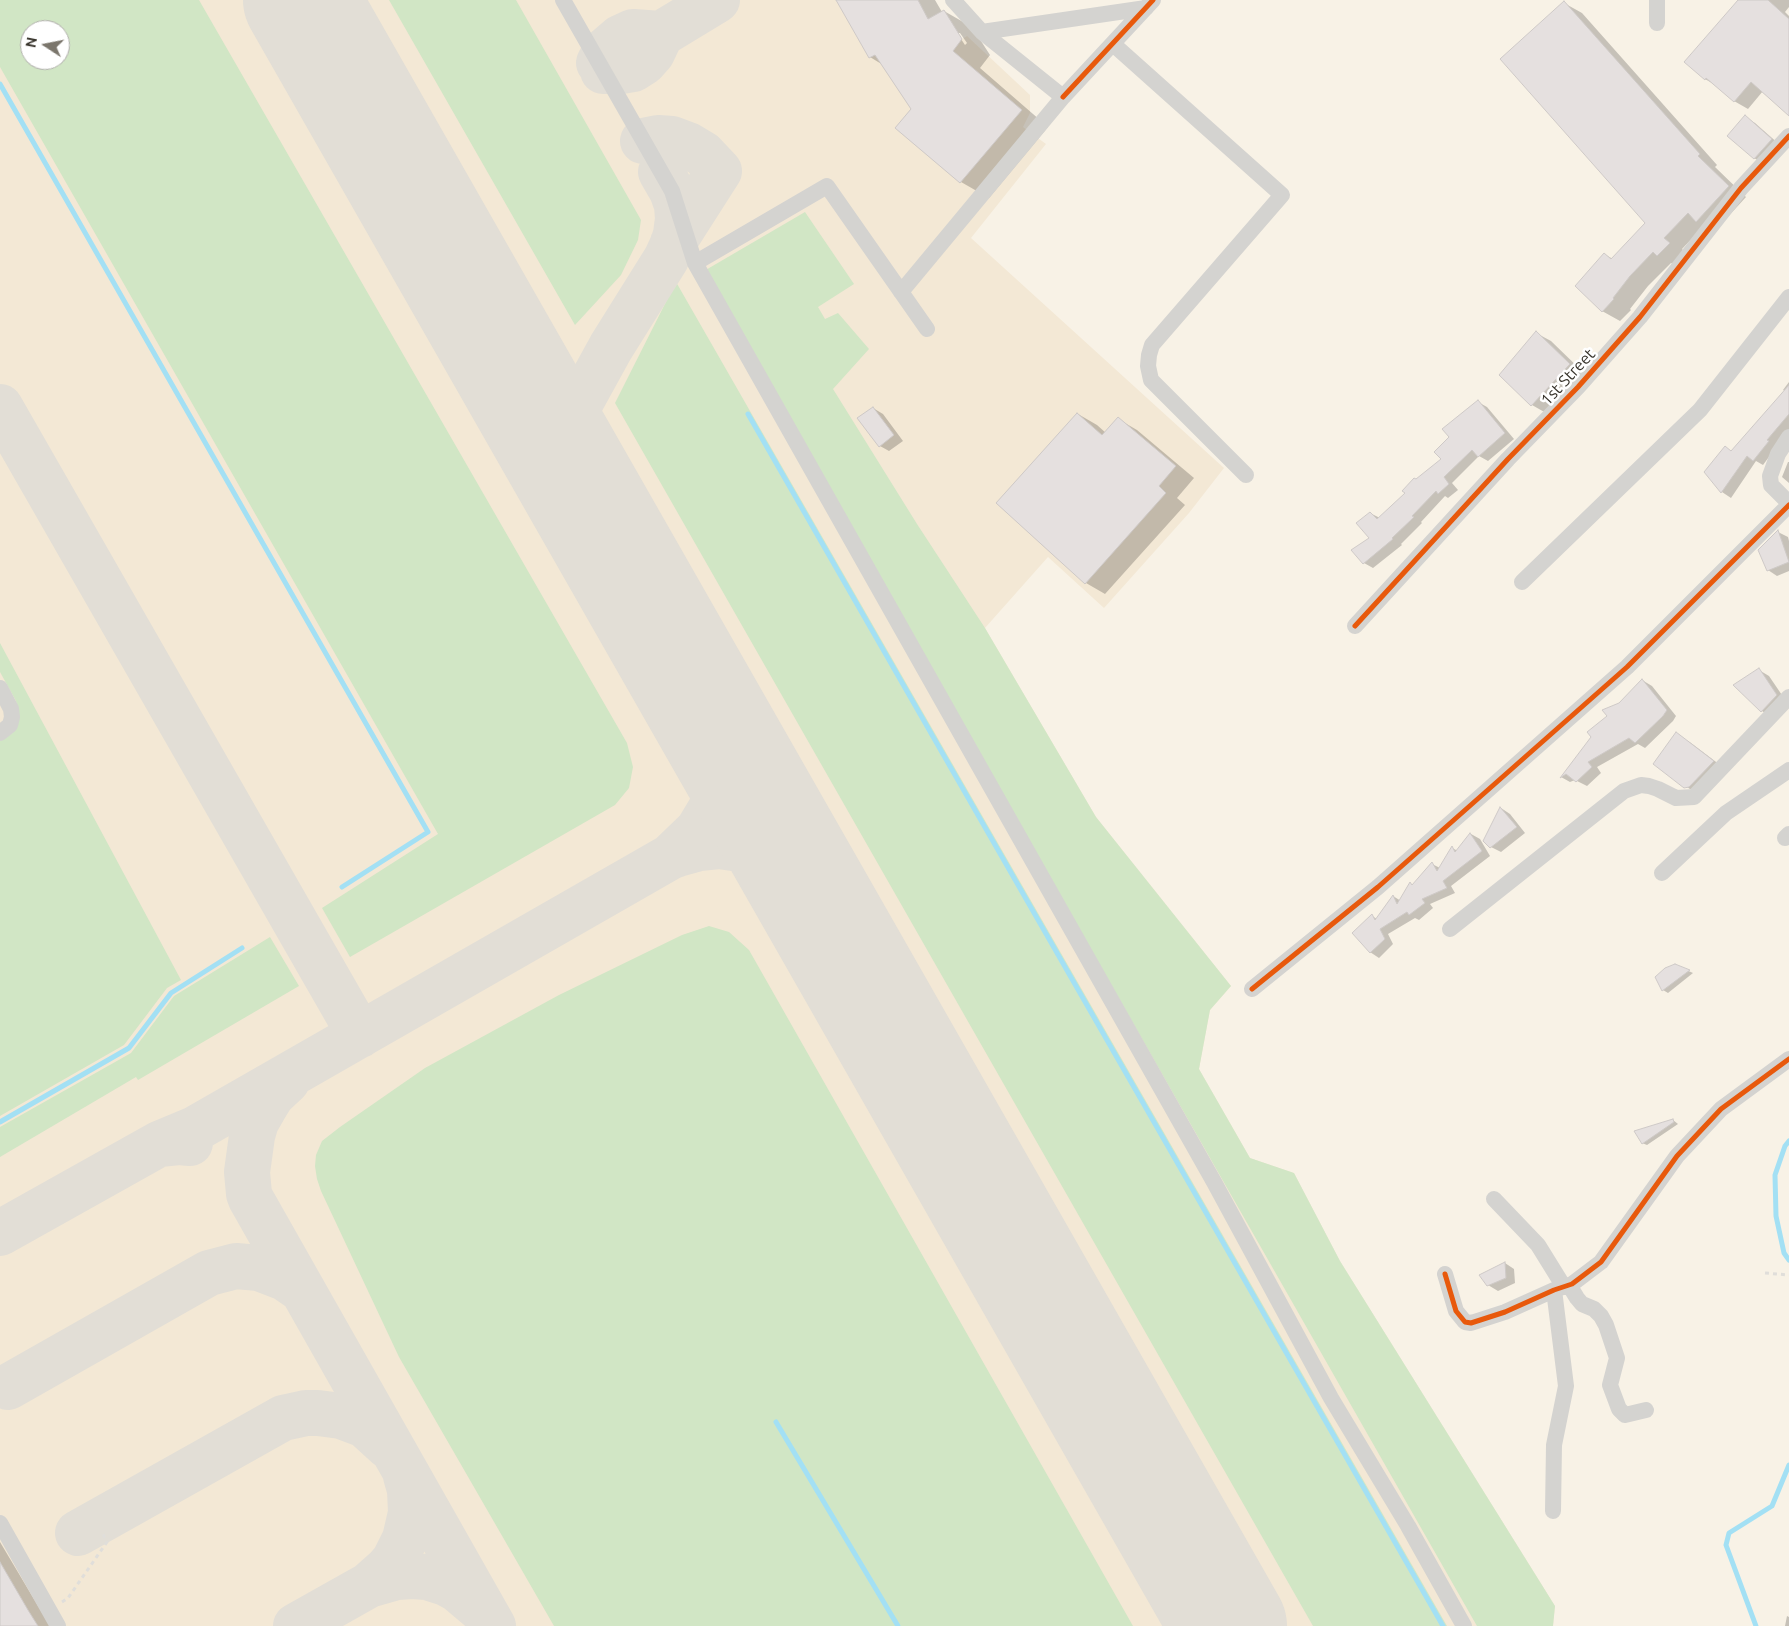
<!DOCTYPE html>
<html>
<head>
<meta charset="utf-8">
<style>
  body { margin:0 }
  #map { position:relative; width:1789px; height:1626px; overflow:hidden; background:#f8f2e6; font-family:Ubuntu,sans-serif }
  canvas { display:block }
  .north { position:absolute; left:20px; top:20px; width:50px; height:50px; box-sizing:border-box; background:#fff; border:1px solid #afadaa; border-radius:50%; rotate:281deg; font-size:14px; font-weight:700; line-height:20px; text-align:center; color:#37332b }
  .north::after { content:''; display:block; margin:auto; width:18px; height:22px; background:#7b766c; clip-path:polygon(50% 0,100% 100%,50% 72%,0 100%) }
</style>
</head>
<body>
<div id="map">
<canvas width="1789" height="1626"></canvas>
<div class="north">N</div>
</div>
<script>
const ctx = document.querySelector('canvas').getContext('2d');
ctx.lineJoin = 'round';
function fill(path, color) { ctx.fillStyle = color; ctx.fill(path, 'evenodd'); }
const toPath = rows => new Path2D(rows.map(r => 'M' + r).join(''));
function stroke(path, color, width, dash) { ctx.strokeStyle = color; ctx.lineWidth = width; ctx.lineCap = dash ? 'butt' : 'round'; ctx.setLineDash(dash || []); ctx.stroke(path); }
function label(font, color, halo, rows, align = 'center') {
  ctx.font = font + ' Ubuntu,sans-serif'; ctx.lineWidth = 5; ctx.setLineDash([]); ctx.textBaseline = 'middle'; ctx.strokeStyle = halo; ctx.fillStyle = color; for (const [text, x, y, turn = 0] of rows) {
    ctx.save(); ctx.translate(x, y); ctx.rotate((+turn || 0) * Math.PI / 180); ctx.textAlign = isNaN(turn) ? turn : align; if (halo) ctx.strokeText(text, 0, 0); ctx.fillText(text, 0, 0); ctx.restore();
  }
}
fill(toPath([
  [0,0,918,0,928,19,944,10,962,39,967,36,1030,95,1030,113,1023,127,1046,144,971,238,1224,468,1189,513,1104,608,1048,557,985,628,1096,817,1231,986,1210,1010,1199,1069,1250,1158,1294,1173,1340,1261,1555,1606,1553,1626,0,1626],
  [30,30,60,30,60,60,30,60]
]), '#f3e8d5');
fill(toPath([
  [0,0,199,0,627,743,633,767,629,788,615,805,350,957,322,908,438,834,0,67],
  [30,30,60,30,60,60,30,60],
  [389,0,516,0,641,220,638,240,621,275,575,325],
  [805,212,854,284,818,307,825,319,838,313,869,349,833,389,917,524,985,628,1096,817,1231,986,1210,1010,1199,1069,1250,1158,1294,1173,1340,1261,1555,1606,1553,1626,1477,1626,704,271],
  [676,282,1447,1626,1313,1626,615,403],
  [0,643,181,980,167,988,124,1045,0,1116,0,739,19,716,16,701,0,672],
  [709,926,729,932,749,950,1133,1626,554,1626,399,1357,321,1191,317,1179,315,1166,316,1155,322,1141,340,1127,425,1068,559,995,682,935],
  [270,937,299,986,138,1080,136,1077,0,1157,0,1127,131,1053,174,996]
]), '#d1e6c5');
fill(toPath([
  [837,0,935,0,942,12,944,11,972,27,990,55,980,68,1048,127,989,198,961,182,897,128,913,109,883,65,870,57],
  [957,33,960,33,967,43,965,45],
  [1739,0,1789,0,1789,7,1785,12,1789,16,1789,114,1763,91,1748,109,1734,101,1717,86,1705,79],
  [1564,3,1582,13,1717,165,1715,167,1746,197,1715,231,1705,225,1682,249,1687,254,1676,266,1671,263,1648,286,1630,309,1631,310,1620,321,1602,311,1604,254,1613,259,1647,223],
  [1745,117,1755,123,1780,145,1764,164,1754,158],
  [1536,333,1551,341,1584,373,1546,413,1532,405],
  [1789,382,1789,430,1763,465,1756,461,1731,498,1722,492,1705,472,1725,448,1732,451,1785,391,1783,390],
  [1478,402,1487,407,1514,439,1488,461,1479,456,1452,483,1458,490,1448,498,1445,496,1421,522,1422,523,1401,544,1402,545,1373,568,1364,563,1371,538,1370,513,1380,518,1406,493,1416,481,1443,459,1451,437],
  [873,408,883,414,903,441,889,451,880,446],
  [1078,414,1097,425,1106,433,1118,419,1137,430,1194,478,1177,498,1185,505,1105,594,1086,583],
  [1788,462,1789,462,1789,483,1782,477],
  [1778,532,1788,537,1789,541,1789,571,1777,576,1768,570],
  [1759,670,1769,676,1786,701,1771,717,1762,711],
  [1642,680,1652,686,1676,716,1673,721,1645,748,1638,744,1597,767,1601,773,1587,786,1575,780,1570,782,1561,777,1609,716],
  [1676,734,1691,743,1728,771,1700,795,1685,786],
  [1501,808,1510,814,1525,833,1501,852,1491,847],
  [1471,834,1480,839,1490,856,1451,886,1455,893,1430,904,1433,908,1419,920,1415,918,1388,934,1393,944,1379,958,1370,952,1372,916,1377,919,1393,896,1401,901,1411,884,1413,886,1432,864,1440,868,1452,848,1458,851],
  [1675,965,1693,973,1668,993,1663,990,1657,977],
  [1673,1120,1678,1124,1647,1145,1642,1143],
  [1505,1263,1514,1269,1515,1283,1498,1291,1488,1285],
  [0,1542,50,1626,0,1626],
  [1787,1616,1789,1617,1789,1626,1785,1626]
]), '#0003');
stroke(toPath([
  [0,84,428,832,342,887],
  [748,414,1443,1626],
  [0,1122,129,1048,171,993,242,948],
  [1789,1141,1785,1146,1775,1175,1776,1216,1784,1253,1789,1260],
  [776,1422,898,1626],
  [1756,1626,1726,1545,1729,1533,1772,1506,1789,1465]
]), '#a3e0f4', 5);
stroke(toPath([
  [599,63,606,50,620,38,633,32,661,34],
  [603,71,621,71,633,69,644,62,652,53,661,34,717,0],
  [643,141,658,138,672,139,688,145,703,154,719,171,673,243],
  [0,407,360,1035],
  [556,447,611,347,666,259,673,244,676,234,678,219,677,205,672,191,661,172],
  [670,857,698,830,713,805,718,788,721,767,718,730],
  [287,1081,272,1095,264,1108,256,1122,252,1136,247,1172,249,1194,251,1199,493,1626],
  [159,1144,195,1129,670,857,681,853,699,848,719,846,740,849,760,855,780,865,811,894],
  [0,1233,159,1144,179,1142,190,1143],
  [8,1387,209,1273,236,1266,259,1268,285,1278,301,1289],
  [78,1533,283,1418,306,1413,318,1413,341,1416,365,1425,388,1446],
  [369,1585,387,1569,394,1561,405,1539,411,1513,410,1490,406,1476],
  [296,1626,369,1585,397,1577,412,1576,427,1577,446,1583,457,1589,482,1610]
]), '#e2ded6', 46);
stroke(toPath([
  [301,0,1229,1626]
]), '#e2ded6', 116);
const building = toPath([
  [836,0,918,0,928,19,944,10,962,39,953,51,1022,110,960,183,895,128,911,109,875,55,869,58,836,0],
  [1738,0,1768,0,1789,19,1789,116,1751,82,1734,102,1706,78,1705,80,1684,62,1738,0],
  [1564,1,1700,154,1698,156,1729,186,1696,222,1688,213,1664,238,1670,243,1657,256,1653,252,1630,276,1613,298,1614,299,1602,312,1575,286,1604,253,1611,259,1645,223,1500,59,1564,1],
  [1745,115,1772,139,1754,159,1727,136,1745,115],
  [1536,331,1570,364,1531,406,1499,375,1536,331],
  [1789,385,1789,414,1767,440,1769,441,1753,461,1747,456,1721,493,1704,472,1725,446,1731,451,1789,385],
  [1478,400,1505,433,1478,457,1472,450,1444,477,1449,484,1438,494,1436,491,1412,516,1414,517,1392,538,1393,539,1363,564,1351,550,1369,538,1356,523,1370,512,1377,519,1405,493,1402,491,1414,478,1416,479,1441,459,1434,452,1449,437,1442,429,1478,400],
  [873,407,894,435,879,447,857,418,873,407],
  [1077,413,1102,435,1118,417,1176,466,1159,486,1166,493,1085,584,996,503,1077,413],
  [1778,530,1789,562,1767,571,1758,550,1778,530],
  [1759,668,1777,695,1761,712,1733,685,1759,668],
  [1642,679,1667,710,1663,716,1635,743,1629,738,1588,762,1592,767,1576,782,1566,774,1560,778,1591,737,1587,732,1607,716,1602,710,1619,703,1642,679],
  [1676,732,1714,761,1689,787,1684,788,1653,764,1676,732],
  [1500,807,1517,827,1490,848,1483,841,1500,807],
  [1470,833,1482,851,1443,881,1447,888,1422,899,1425,903,1409,915,1407,912,1380,929,1385,939,1370,953,1352,933,1372,914,1375,920,1393,895,1397,904,1410,882,1412,885,1432,862,1437,871,1452,846,1455,852,1470,833],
  [1675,964,1690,970,1662,991,1655,977,1665,968,1675,964],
  [1673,1119,1674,1122,1642,1144,1634,1131,1673,1119],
  [1505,1262,1506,1278,1487,1286,1479,1275,1505,1262],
  [0,1562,28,1610,38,1626,0,1626,0,1562]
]);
fill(building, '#e5e0df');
stroke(building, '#cec9c7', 1);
stroke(toPath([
  [1765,1273,1789,1275],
  [62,1602,68,1598,107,1542,103,1534]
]), '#e0deda', 3, [4, 4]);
stroke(toPath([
  [563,0,672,191,695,263,1214,1182,1331,1398,1408,1526,1464,1626],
  [953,0,982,32,1063,97],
  [1657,23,1657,0],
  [982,32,1146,8],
  [1113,44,1282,195,1152,345,1149,355,1148,366,1151,380,1246,475],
  [695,263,827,186,927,329],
  [901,292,1063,97,1153,0],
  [1789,437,1778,454,1770,476,1771,485,1789,503],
  [1522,582,1700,410,1789,297],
  [1355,626,1508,459,1578,387,1640,317,1741,188,1789,136],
  [0,688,11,709,12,717,10,725,0,733],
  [1785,838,1789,834],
  [1662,873,1726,813,1789,770],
  [1450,929,1624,791,1641,785,1649,786,1658,789,1676,798,1694,797,1789,697],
  [1252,989,1378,887,1627,667,1789,505],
  [1494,1199,1538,1245,1564,1287],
  [1445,1274,1456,1311,1465,1322,1471,1323,1505,1312,1554,1290,1572,1284,1601,1262,1677,1156,1721,1109,1789,1059],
  [1569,1285,1577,1298,1582,1304,1594,1309,1601,1316,1606,1325,1617,1358,1610,1385,1619,1409,1625,1415,1646,1410],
  [1553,1511,1554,1445,1566,1386,1554,1290],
  [0,1523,58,1626]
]), '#d4d3d0', 16);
stroke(toPath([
  [1063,97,1153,0],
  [1355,626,1508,459,1578,387,1640,317,1741,188,1789,136],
  [1252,989,1378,887,1627,667,1789,505],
  [1445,1274,1456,1311,1465,1322,1471,1323,1505,1312,1554,1290,1572,1284,1601,1262,1677,1156,1721,1109,1789,1059]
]), '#e8590c', 5);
label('16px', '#37332b', '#fff', [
  ["1st Street",1568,377,-47]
]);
</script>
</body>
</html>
